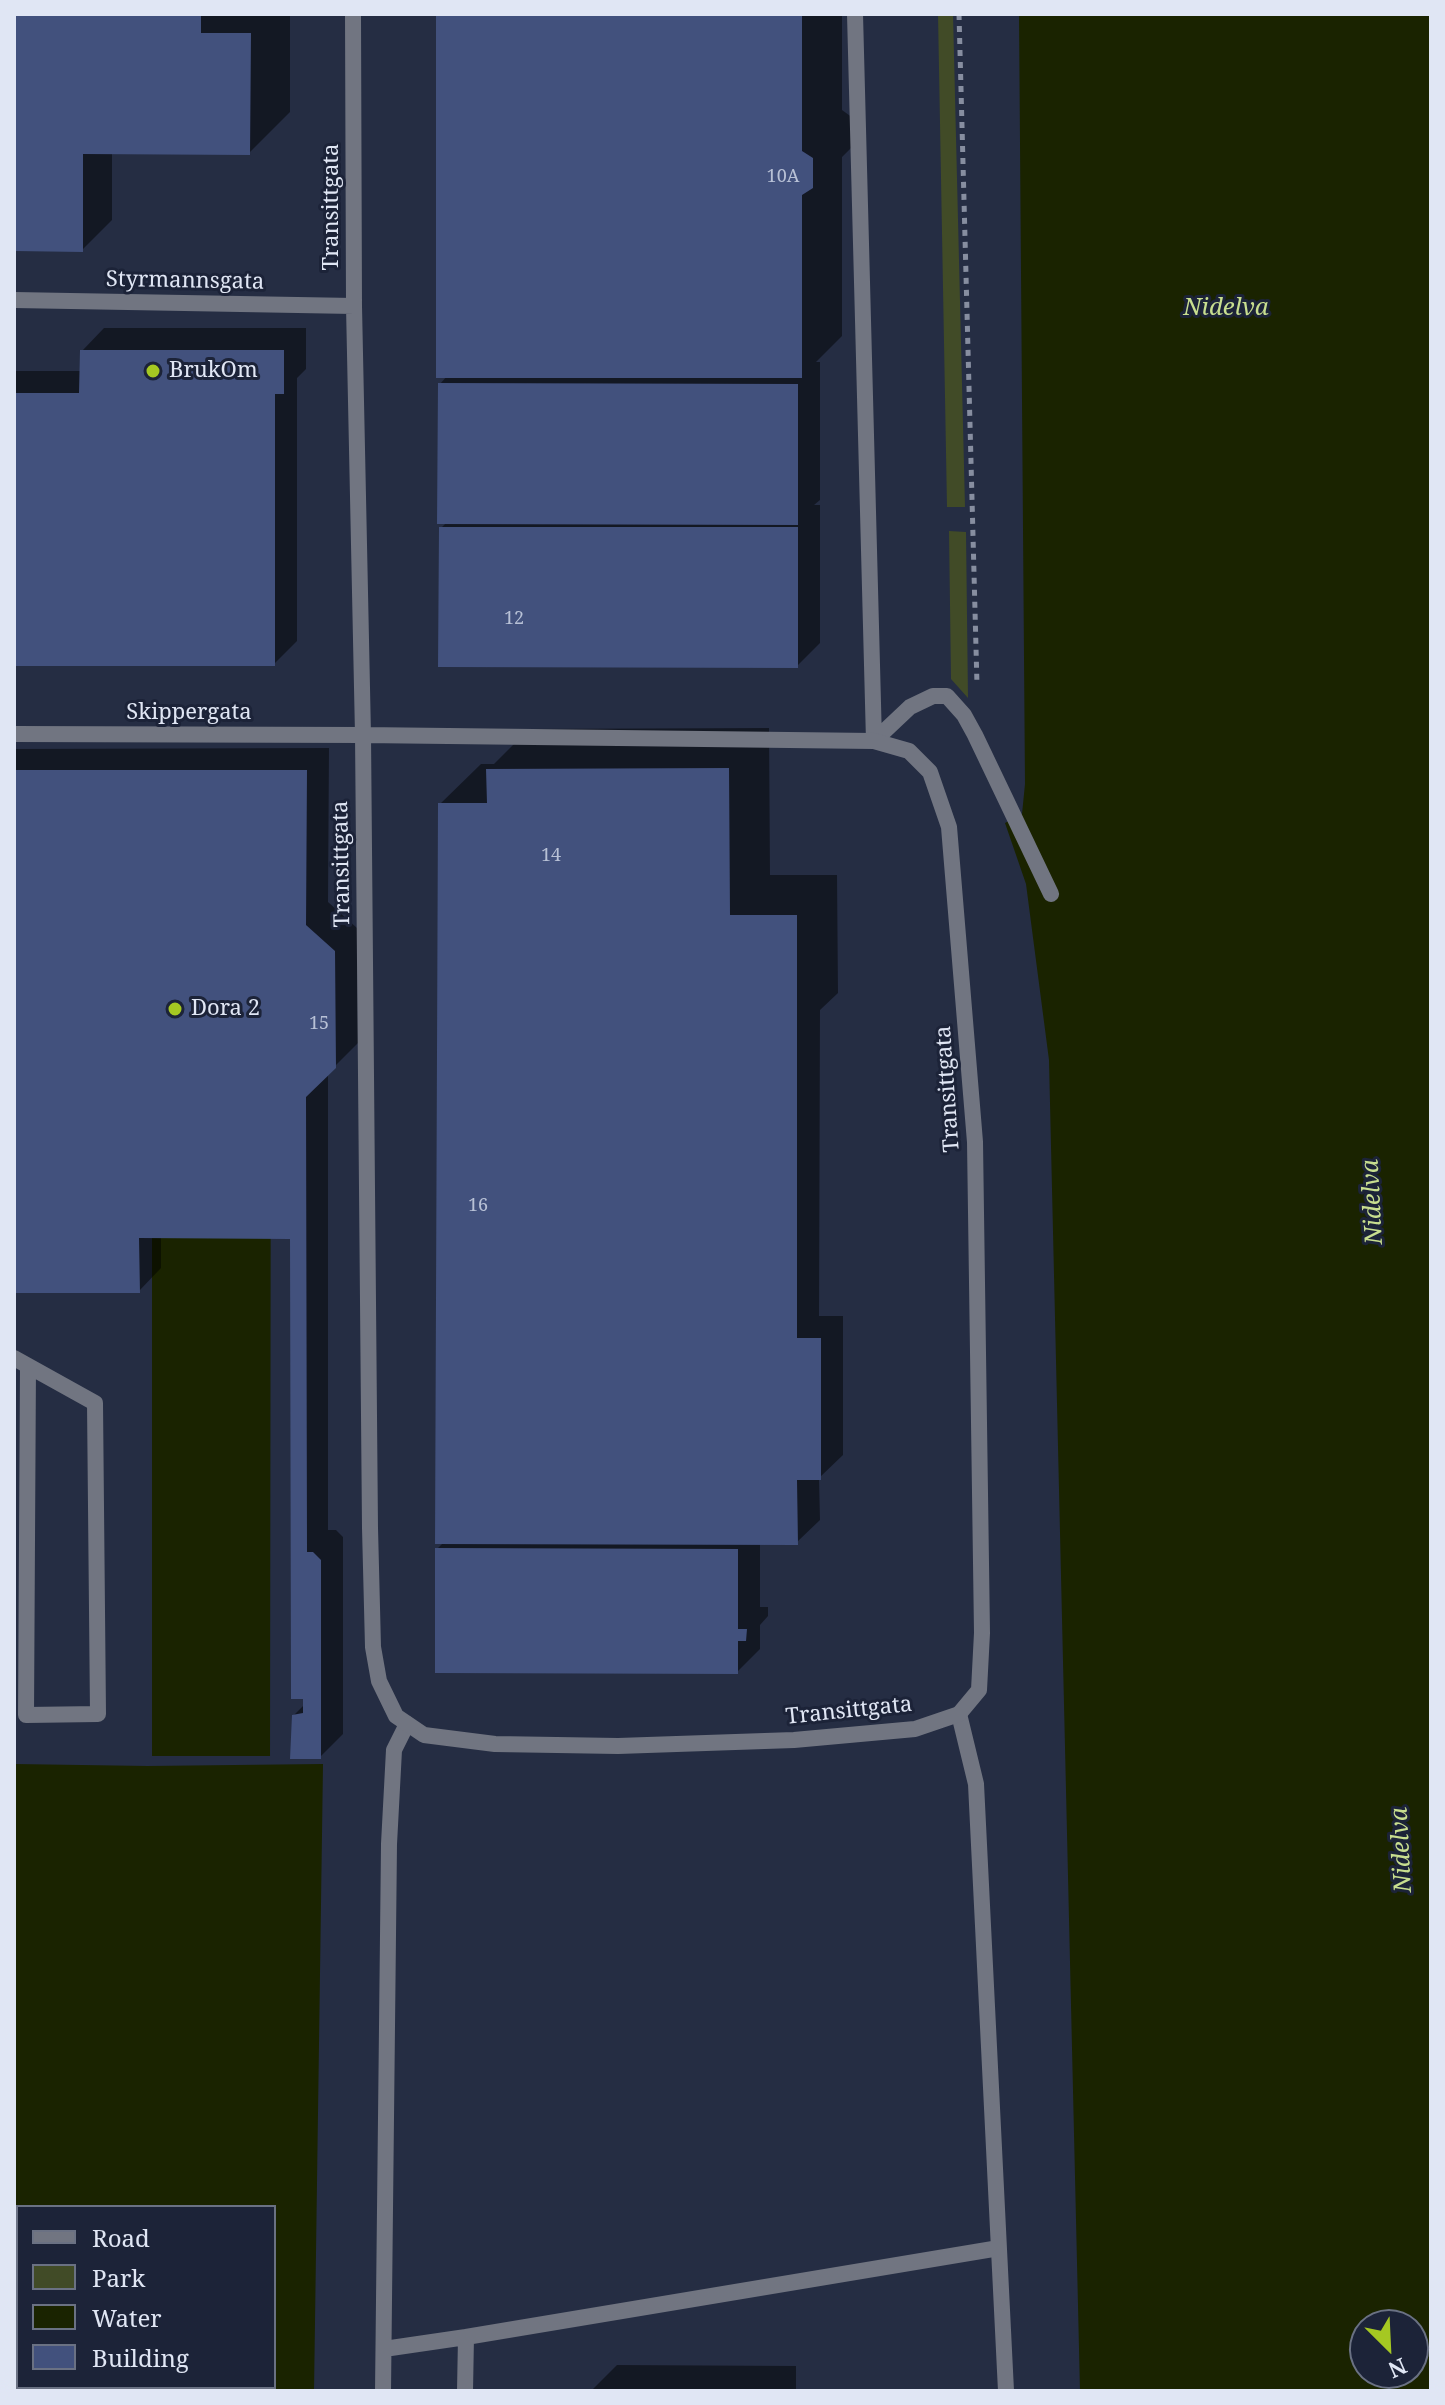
<!DOCTYPE html>
<html>
<head>
<meta charset="utf-8">
<style>
  body { margin:0 }
  #map { position:relative; width:1445px; height:2405px; overflow:hidden; background:#252d43; font-family:"Noto Serif",serif }
  canvas { display:block }
  .frame { position:absolute; inset:0; border:16px solid #e0e6f4; pointer-events:none }
  .legend { position:absolute; left:16px; top:2205px; width:260px; height:184px; box-sizing:border-box; background:#1c2338; border:2px solid #6a7183; margin:0; padding:10px 14px; list-style:none; font-size:24px; color:#e0e6f4 }
  .legend li { display:flex; align-items:center; gap:16px; height:40px }
  .legend b { width:40px; border:2px solid #6a7183 }
  .north { position:absolute; left:1349px; top:2309px; width:80px; height:80px; box-sizing:border-box; background:#1c2338; border:2px solid #6a7183; border-radius:50%; rotate:156deg; font-size:22px; font-weight:700; line-height:32px; text-align:center; color:#e0e6f4 }
  .north::after { content:''; display:block; margin:auto; width:28px; height:36px; background:#a5c822; clip-path:polygon(50% 0,100% 100%,50% 72%,0 100%) }
</style>
</head>
<body>
<div id="map">
<canvas width="1445" height="2405"></canvas>
<div class="frame"></div>
<ul class="legend">
<li><b style="height:10px;background:#717581"></b>Road</li>
<li><b style="height:22px;background:#414b27"></b>Park</li>
<li><b style="height:22px;background:#1a2300"></b>Water</li>
<li><b style="height:22px;background:#42517d"></b>Building</li>
</ul>
<div class="north">N</div>
</div>
<script>
const ctx = document.querySelector('canvas').getContext('2d');
ctx.lineJoin = 'round';
function fill(path, color) { ctx.fillStyle = color; ctx.fill(path, 'evenodd'); }
const toPath = rows => new Path2D(rows.map(r => 'M' + r).join(''));
function stroke(path, color, width, dash) { ctx.strokeStyle = color; ctx.lineWidth = width; ctx.lineCap = dash ? 'butt' : 'round'; ctx.setLineDash(dash || []); ctx.stroke(path); }
function label(font, color, halo, rows, align = 'center') {
  ctx.font = font + ' "Noto Serif",serif'; ctx.lineWidth = 6; ctx.setLineDash([]); ctx.textBaseline = 'middle'; ctx.strokeStyle = halo; ctx.fillStyle = color; for (const [text, x, y, turn = 0] of rows) {
    ctx.save(); ctx.translate(x, y); ctx.rotate((+turn || 0) * Math.PI / 180); ctx.textAlign = isNaN(turn) ? turn : align; if (halo) ctx.strokeText(text, 0, 0); ctx.fillText(text, 0, 0); ctx.restore();
  }
}
fill(toPath([
  [938,14,953,14,965,507,947,507],
  [949,531,966,532,968,698,951,679]
]), '#414b27');
fill(toPath([
  [1019,14,1431,14,1431,2391,1080,2391,1049,1060,1026,884,1005,823,1022,814,1025,784],
  [1365,2325,1413,2325,1413,2373,1365,2373],
  [152,974,271,974,270,1756,152,1756],
  [14,1764,148,1766,323,1764,314,2391,14,2391],
  [274,2207,274,2387,18,2387,18,2207]
]), '#1a2300');
fill(toPath([
  [14,14,290,14,290,112,249,153,112,152,112,220,82,250,14,249],
  [438,14,842,14,842,110,853,118,853,146,842,157,842,336,816,362,820,362,820,500,814,505,820,505,820,643,797,666,441,528,447,522,440,384,447,376],
  [104,328,306,328,306,369,297,378,297,641,274,664,14,664,14,371,82,371,82,351],
  [769,728,770,875,837,875,838,993,820,1010,819,1316,843,1316,843,1455,819,1478,820,1520,797,1542,760,1542,760,1607,768,1607,768,1616,760,1625,760,1649,737,1672,437,1549,444,1542,440,804,481,764,494,764,529,729],
  [329,748,328,902,357,928,358,1043,328,1073,328,1530,336,1530,343,1537,343,1734,320,1757,294,1715,305,1704,292,1237,161,1236,161,1268,139,1291,14,1291,14,1298,14,749],
  [617,2365,796,2366,796,2391,591,2391]
]), '#0007');
fill(toPath([
  [14,14,201,14,201,33,251,33,250,155,83,154,83,252,14,251],
  [436,14,802,14,802,151,813,158,813,188,802,195,802,378,436,378],
  [80,350,284,350,284,394,275,394,275,666,14,666,14,393,79,393],
  [438,383,798,384,798,525,437,524],
  [439,527,798,527,798,668,438,667],
  [729,768,730,915,797,915,797,1338,821,1338,821,1480,797,1480,798,1545,435,1544,438,803,487,803,486,769],
  [14,770,307,770,306,925,335,951,336,1068,306,1097,307,1552,313,1552,321,1560,321,1759,290,1759,292,1715,303,1713,303,1699,291,1699,290,1239,139,1238,140,1293,14,1293],
  [435,1548,738,1549,738,1629,747,1629,746,1641,738,1641,738,1674,435,1673]
]), '#42517d');
stroke(toPath([
  [959,14,977,685]
]), '#878ea0', 5, [6, 6]);
stroke(toPath([
  [855,14,874,741],
  [874,741,910,707,933,696,947,696,964,715,975,735,1051,894],
  [14,1358,95,1403,98,1714,26,1715,28,1366],
  [959,1714,976,1784,1006,2391],
  [384,2349,466,2337],
  [383,2391,389,1844,394,1750,407,1724],
  [465,2391,466,2337,999,2248]
]), '#717581', 16);
stroke(toPath([
  [14,300,354,306],
  [14,734,363,735,874,741,909,751,930,772,949,827,975,1142,982,1633,979,1690,959,1714,915,1729,794,1740,618,1746,495,1744,424,1735,396,1716,379,1681,373,1647,370,1528,363,735,354,306,353,14]
]), '#717581', 16);
for (const [x, y, r, color] of [
  [153,371,8,"#a5c822"],
  [175,1009,8,"#a5c822"]
]) { const dot = new Path2D(); dot.arc(x, y, r, 0, 2 * Math.PI); ctx.fillStyle = color; ctx.fill(dot); stroke(dot, '#1c2338', 3); }
label('18px', '#b8c1d6', null, [
  ["10A",783,177],
  ["12",514,619],
  ["14",551,856],
  ["15",319,1024],
  ["16",478,1206]
]);
label('22px', '#e0e6f4', '#1c2338', [
  ["Transittgata",332,207,-90],
  ["Styrmannsgata",185,281,1],
  ["Skippergata",189,713],
  ["Transittgata",342,864,-91],
  ["Transittgata",948,1089,-94],
  ["Transittgata",849,1711,-6]
]);
label('22px', '#e0e6f4', '#1c2338', [
  ["BrukOm",169,371],
  ["Dora 2",191,1009]
], 'left');
label('italic 24px', '#c8de8f', '#1c2338', [
  ["Nidelva",1226,308],
  ["Nidelva",1373,1202,-93],
  ["Nidelva",1402,1850,-93]
]);
</script>
</body>
</html>
